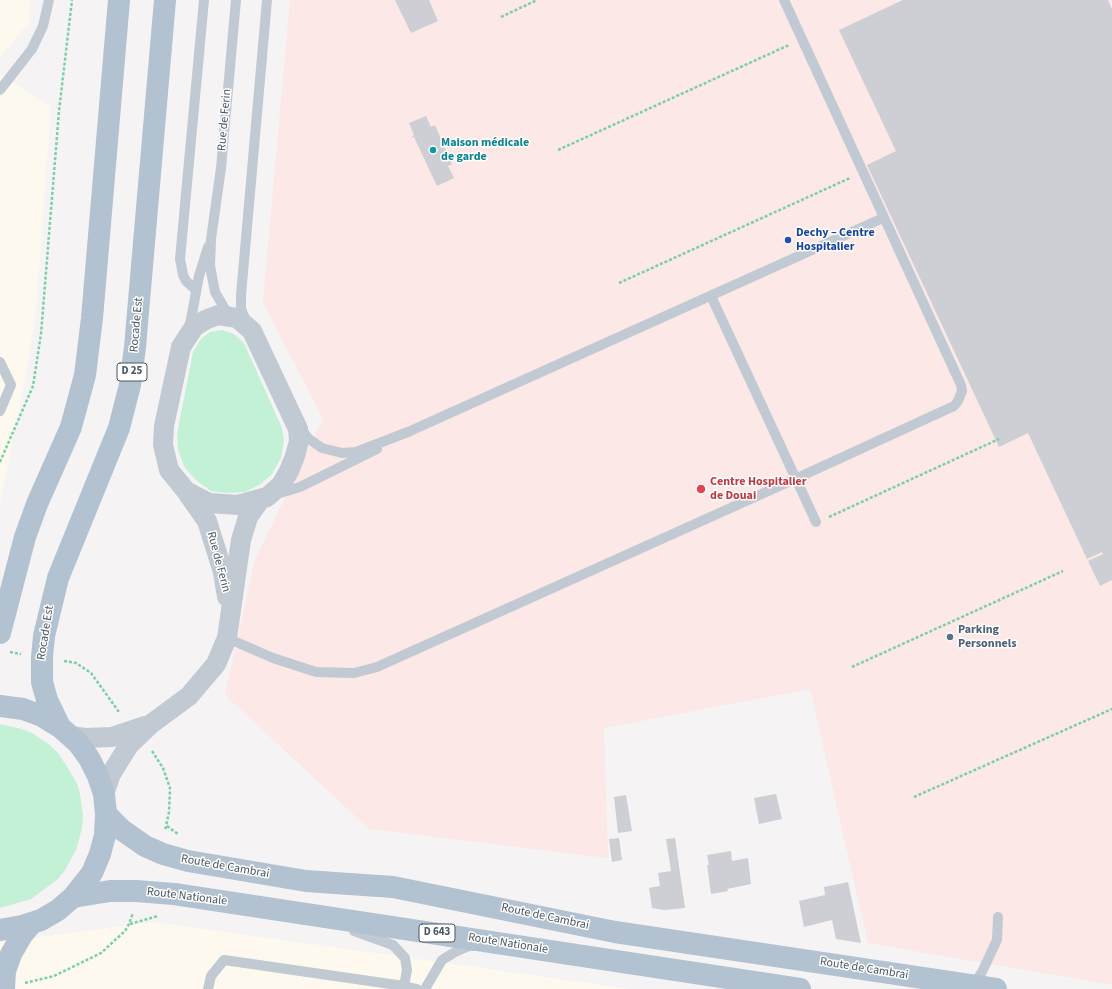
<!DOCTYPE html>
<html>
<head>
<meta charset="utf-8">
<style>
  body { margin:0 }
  canvas { display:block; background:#f5f3f3 }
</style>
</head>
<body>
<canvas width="1112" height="989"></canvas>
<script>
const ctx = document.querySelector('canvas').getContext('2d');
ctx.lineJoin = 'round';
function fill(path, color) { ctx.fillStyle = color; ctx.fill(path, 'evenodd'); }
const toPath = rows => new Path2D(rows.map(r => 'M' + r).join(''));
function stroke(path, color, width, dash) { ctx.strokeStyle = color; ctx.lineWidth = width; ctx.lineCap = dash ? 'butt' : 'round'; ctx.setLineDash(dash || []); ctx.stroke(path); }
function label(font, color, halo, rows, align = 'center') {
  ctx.font = font + ' "Source Sans 3",sans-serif'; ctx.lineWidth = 3; ctx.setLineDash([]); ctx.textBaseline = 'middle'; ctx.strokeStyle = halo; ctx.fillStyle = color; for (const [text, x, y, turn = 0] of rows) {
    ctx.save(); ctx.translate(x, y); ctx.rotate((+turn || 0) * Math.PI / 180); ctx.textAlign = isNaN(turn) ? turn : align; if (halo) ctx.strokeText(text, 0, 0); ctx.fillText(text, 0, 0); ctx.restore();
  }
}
fill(toPath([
  [0,0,31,0,29,22,0,58],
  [0,74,51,106,36,311,26,375,0,503],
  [155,922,631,989,0,989,0,942]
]), '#fdf9ef');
fill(toPath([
  [290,0,1112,0,1112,985,868,943,810,689,604,728,608,858,369,829,225,695,255,560,323,419,263,302]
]), '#fce8e6');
fill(toPath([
  [222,330,234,334,244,343,282,428,284,440,281,458,272,474,261,484,245,492,226,493,211,491,197,481,185,468,178,450,177,434,193,352,201,339,210,332],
  [0,724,22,729,32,733,51,746,59,754,77,783,80,794,83,816,82,828,76,850,65,870,58,879,31,899,0,908]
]), '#c3f1d5');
fill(toPath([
  [395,0,429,0,438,21,411,33],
  [903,0,1108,0,1112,9,1112,580,1100,586,1088,561,1103,554,1102,552,1087,559,1028,433,999,447,867,165,896,151,839,30],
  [426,116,431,127,435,125,452,164,448,166,454,178,437,186,414,137,411,138,414,135,409,123],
  [776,794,782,819,759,824,754,798],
  [626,795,632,831,618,833,614,797],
  [619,838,622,860,612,862,609,839],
  [675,838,685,908,664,910,652,908,649,888,660,886,658,873,671,871,666,839],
  [731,851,732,861,748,858,751,884,727,889,728,891,711,894,707,865,709,865,707,855],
  [848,882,861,943,836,939,832,920,804,927,799,901,825,895,824,887]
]), '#cdcfd5');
stroke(toPath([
  [501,17,537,0],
  [558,150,789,45],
  [619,283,850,178],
  [0,462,33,386,41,334,59,111,72,0],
  [829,517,999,439],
  [10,652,21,654],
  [64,661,76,663,91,673,119,712],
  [852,667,1063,571],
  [152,751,163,768,170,788,169,812,165,831],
  [914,797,1112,709],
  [167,826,178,834],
  [130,924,158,916],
  [25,983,54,976,101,953,125,931,129,924,133,913]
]), '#7ad0a6', 2.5, [3, 2]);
stroke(toPath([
  [0,90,32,49,43,26,49,0],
  [196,290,186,281,183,275,180,259,204,0],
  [711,296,816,522],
  [229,316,215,292,210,266,211,239,221,168,236,0],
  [246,321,241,309,241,295,267,0],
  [189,330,199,276,208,247],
  [0,362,11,385,0,411],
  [301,429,309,439,322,448,342,453,356,452,408,432,883,218],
  [277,494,300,487,377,449],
  [227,638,273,658,316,672,354,673,377,667,795,479,954,406,958,401,962,391,961,385,784,0],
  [354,931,393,945,405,958,407,970,404,986,417,989],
  [973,985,982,972,997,940,998,917],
  [208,989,211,976,224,960,404,986],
  [425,989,442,960,455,952,469,946,475,946]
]), '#c1cad2', 10);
stroke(toPath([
  [218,315,237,318,252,331,298,429,299,441,295,456,289,471,281,485,267,497,238,505,209,503,186,491,169,470,163,445,164,426,181,347,194,327,205,320,218,315],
  [188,494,207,521,223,572,227,597],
  [71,736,85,738,112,737,145,726],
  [104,794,111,774,129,745,151,724,189,696,216,664,227,638,241,540,248,517,260,500]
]), '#c1cad2', 20);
stroke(toPath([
  [0,633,25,537,37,504,71,427,85,375,92,318,119,0],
  [0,706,23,709,42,716,60,727,78,743,89,758,98,776,104,794,106,814,105,835,100,854,92,873,73,897,58,910,41,920,22,926,0,930],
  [60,727,47,700,42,682,42,657,44,636,58,578,119,428,130,385,135,347,165,0],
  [106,814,122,830,145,846,163,854,188,861,306,881,393,887,615,932,996,989],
  [73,897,110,891,136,891,174,894,800,989],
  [4,989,5,971,11,954,22,935,32,923]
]), '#b3c2d1', 22);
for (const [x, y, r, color] of [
  [433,150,4,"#0f9aa8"],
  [788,240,4,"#1a4fb4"],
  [701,489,5,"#e0444e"],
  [950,637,4,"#5c6f8a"]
]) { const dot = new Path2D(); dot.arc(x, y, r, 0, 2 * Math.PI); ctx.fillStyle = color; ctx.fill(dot); stroke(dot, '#fff', 1.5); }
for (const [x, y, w] of [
  [132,372,30],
  [437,933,36]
]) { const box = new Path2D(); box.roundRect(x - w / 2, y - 9, w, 18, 3); ctx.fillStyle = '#fff'; ctx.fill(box); stroke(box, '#4a5661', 1); }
label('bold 11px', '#4a5661', null, [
  ["D 25",132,372],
  ["D 643",437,933]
]);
label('12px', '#4a5661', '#fff', [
  ["Rue de Ferin",225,120,-85],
  ["Rocade Est",137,325,-85],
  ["Rue de Ferin",218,562,75],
  ["Rocade Est",46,633,-81],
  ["Route de Cambrai",225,867,10],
  ["Route Nationale",187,897,7],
  ["Route de Cambrai",545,917,12],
  ["Route Nationale",508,944,9],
  ["Route de Cambrai",864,969,9]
]);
label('bold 12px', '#0d838f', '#fff', [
  ["Maison médicale",441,143],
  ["de garde",441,157]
], 'left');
label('bold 12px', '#164399', '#fff', [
  ["Dechy – Centre",796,233],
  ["Hospitalier",796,247]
], 'left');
label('bold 12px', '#be3a42', '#fff', [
  ["Centre Hospitalier",710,482],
  ["de Douai",710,496]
], 'left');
label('bold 12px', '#4e5e75', '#fff', [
  ["Parking",958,630],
  ["Personnels",958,644]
], 'left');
</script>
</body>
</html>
